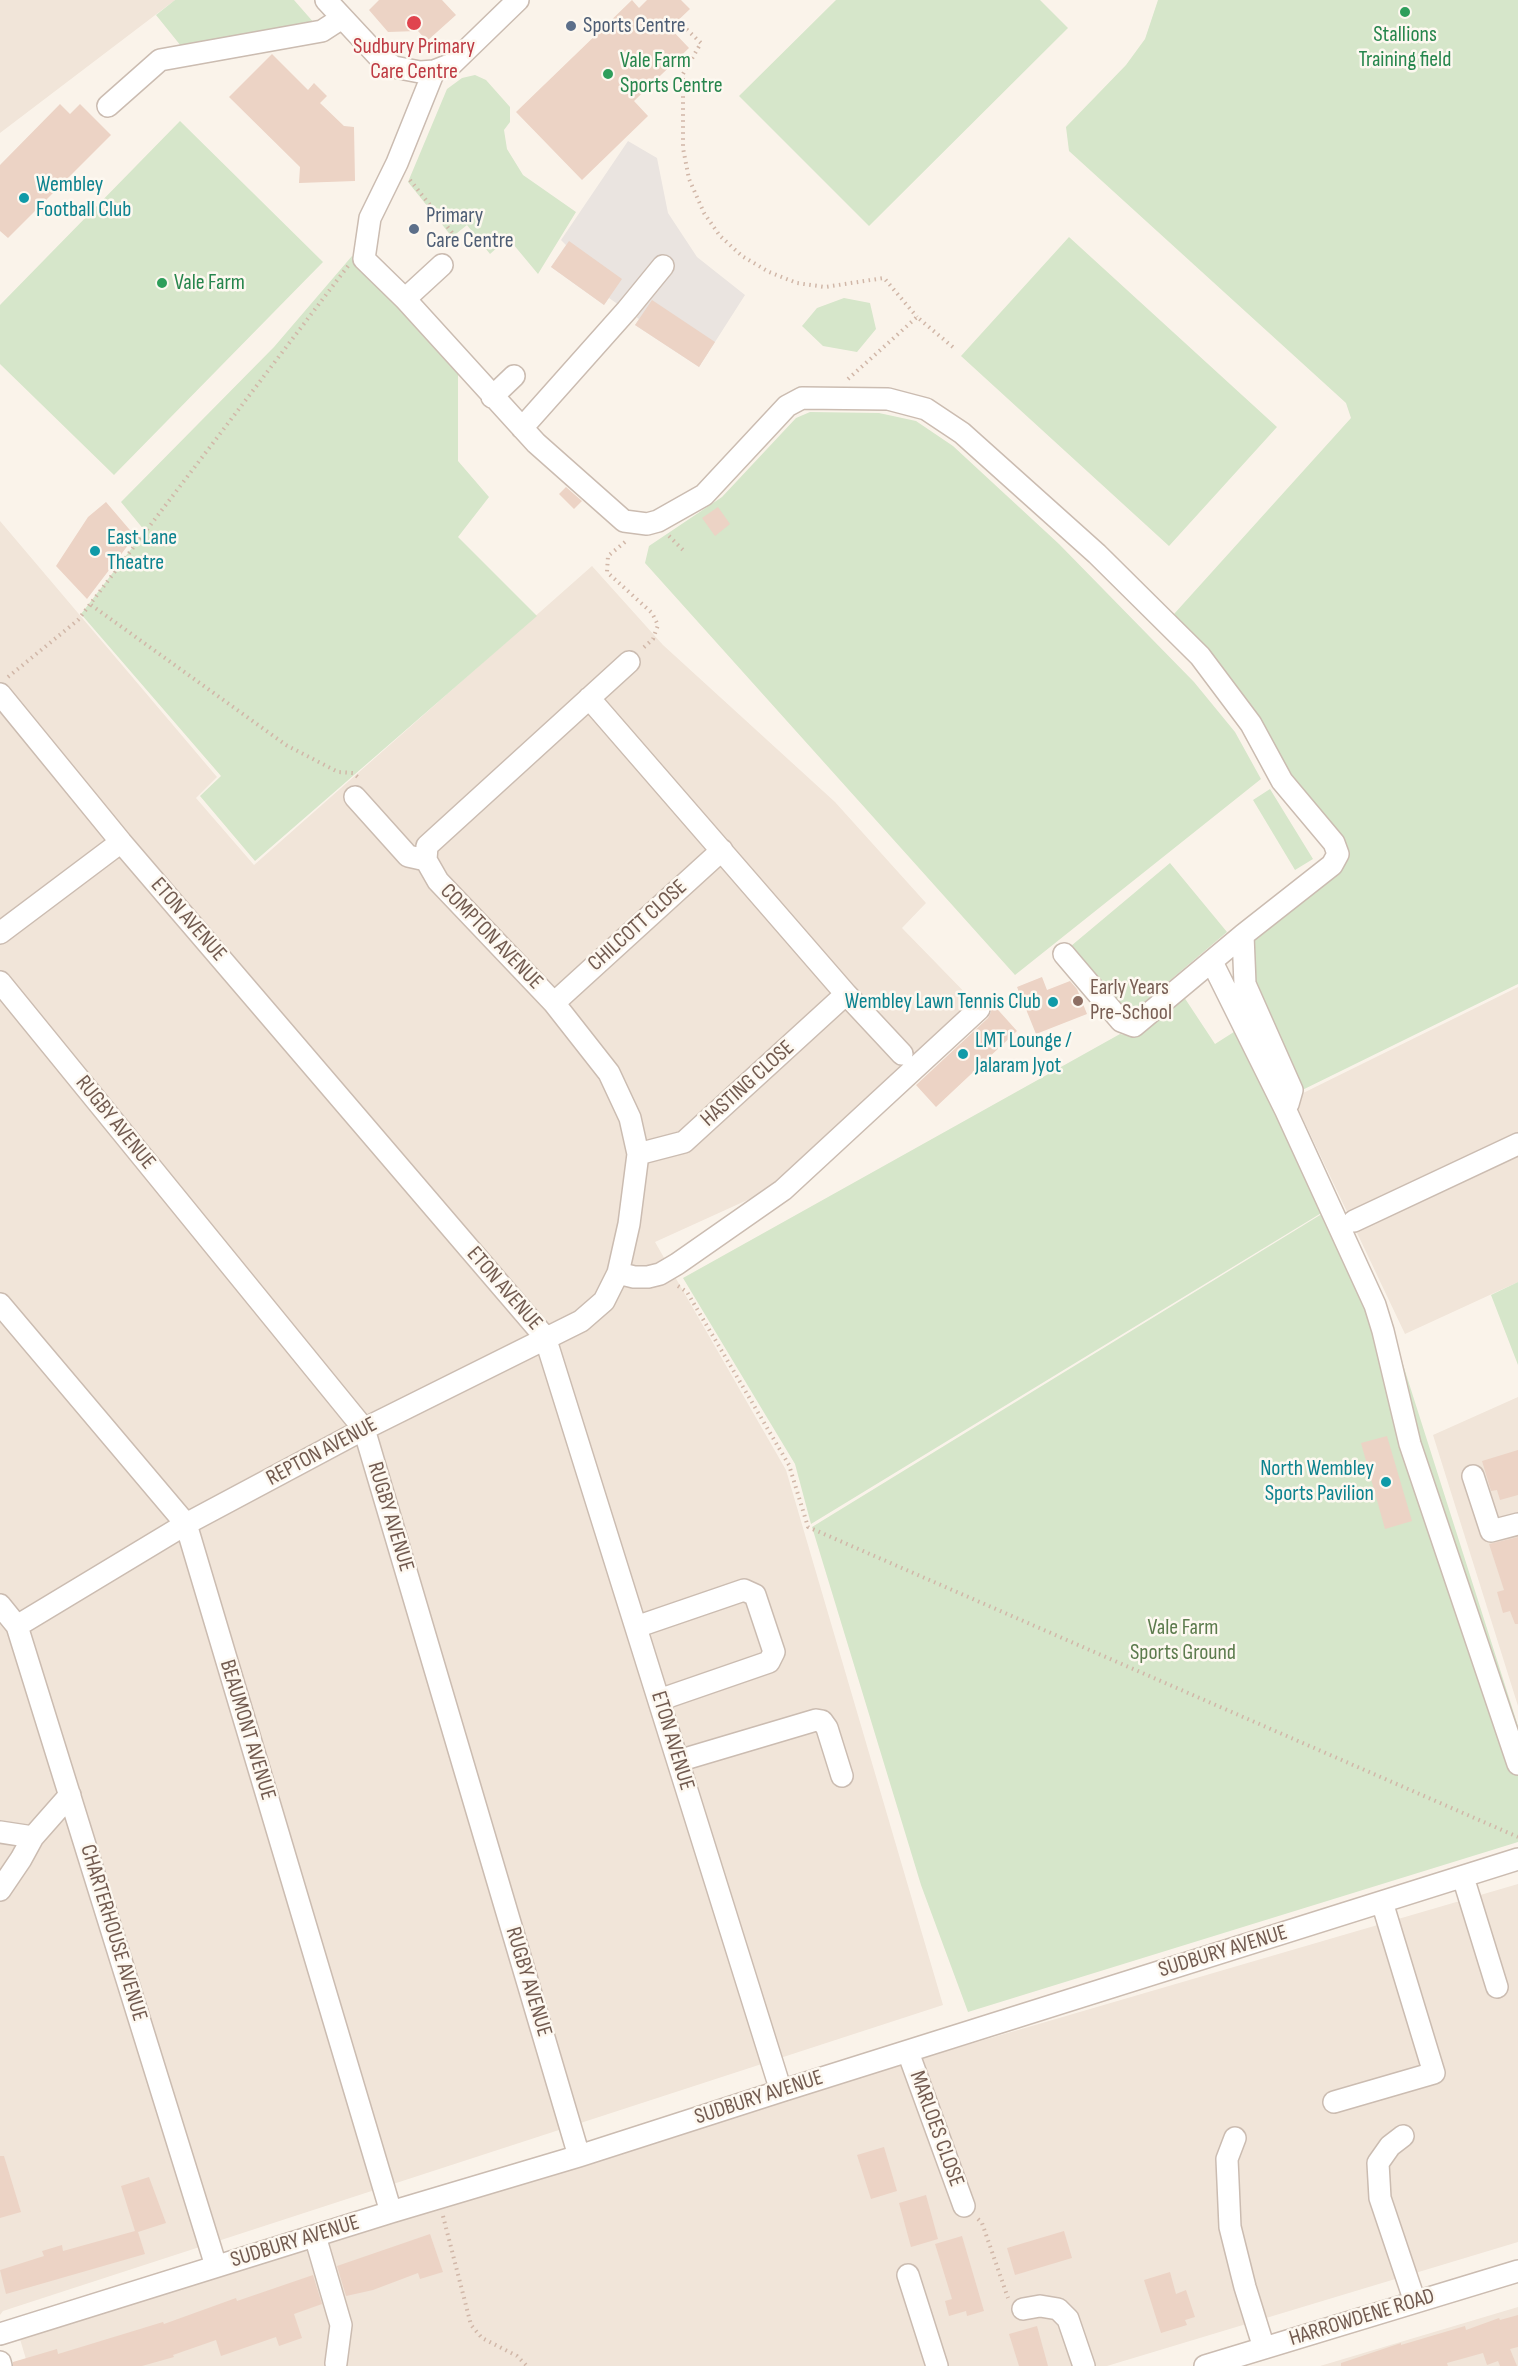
<!DOCTYPE html>
<html>
<head>
<meta charset="utf-8">
<style>
  body { margin:0 }
  canvas { display:block; background:#faf3ea }
</style>
</head>
<body>
<canvas width="1518" height="2366"></canvas>
<script>
const ctx = document.querySelector('canvas').getContext('2d');
ctx.lineJoin = 'round';
function fill(path, color) { ctx.fillStyle = color; ctx.fill(path, 'evenodd'); }
const toPath = rows => new Path2D(rows.map(r => 'M' + r).join(''));
function stroke(path, color, width, dash) { ctx.strokeStyle = color; ctx.lineWidth = width; ctx.lineCap = dash ? 'butt' : 'round'; ctx.setLineDash(dash || []); ctx.stroke(path); }
function label(font, color, halo, rows, align = 'center') {
  ctx.font = font + ' "Sofia Sans Condensed",sans-serif'; ctx.lineWidth = 5; ctx.setLineDash([]); ctx.textBaseline = 'middle'; ctx.strokeStyle = halo; ctx.fillStyle = color; for (const [text, x, y, turn = 0] of rows) {
    ctx.save(); ctx.translate(x, y); ctx.rotate((+turn || 0) * Math.PI / 180); ctx.textAlign = isNaN(turn) ? turn : align; if (halo) ctx.strokeText(text, 0, 0); ctx.fillText(text, 0, 0); ctx.restore();
  }
}
fill(toPath([
  [0,0,175,0,0,133],
  [0,521,217,777,196,798,254,865,592,566,663,645,835,802,926,903,902,928,976,1004,776,1187,655,1242,786,1470,943,2005,3,2311,0,2315],
  [1518,987,1518,1282,1405,1334,1293,1098],
  [1518,1397,1518,1706,1433,1435],
  [1518,1884,1518,2242,1107,2366,28,2366,20,2339,888,2068],
  [1518,2307,1518,2366,1320,2366]
]), '#f1e5d9');
fill(toPath([
  [628,141,657,158,668,213,697,257,745,295,699,367,635,325,639,319,609,298,604,305,551,267,566,245,561,240]
]), '#eae4e0');
fill(toPath([
  [175,0,294,0,315,24,181,46,156,15],
  [836,0,1040,0,1068,28,869,226,739,96],
  [1158,0,1518,0,1518,984,1286,1098,1385,1308,1518,1726,1518,1842,968,2012,921,1885,812,1527,1325,1212,1239,1031,1243,931,1331,854,1229,700,1165,624,1351,418,1346,403,1069,151,1066,127,1126,65,1145,39],
  [475,75,486,80,510,107,510,122,504,130,507,149,523,175,576,212,538,274,508,238,490,254,467,225,452,237,408,182,447,89,462,78],
  [180,121,323,262,114,475,0,364,0,305],
  [1069,237,1277,427,1169,546,961,356],
  [352,256,412,314,458,371,458,461,489,497,458,537,537,616,255,861,200,796,221,776,81,614,145,531,121,502,274,347],
  [844,298,870,303,876,329,857,352,823,346,802,326,817,308],
  [810,412,879,413,916,421,953,446,1059,544,1194,682,1235,732,1261,779,1015,975,645,563,649,546,722,497,796,418],
  [1270,789,1313,859,1295,870,1253,800],
  [1170,863,1227,932,1129,1015,1071,946],
  [1184,997,1215,1044,1237,1030,1323,1212,811,1524,795,1464,683,1278,1120,1034,1134,1037],
  [1518,1282,1518,1365,1491,1295]
]), '#d6e6ca');
fill(toPath([
  [379,0,442,0,456,15,427,41,418,31,388,32,369,10],
  [632,0,639,8,647,0,681,0,690,9,670,28,689,48,634,101,648,116,582,180,516,112],
  [272,54,308,90,314,83,327,96,320,103,344,126,354,127,355,181,299,183,300,167,229,97],
  [60,104,70,114,80,104,111,135,8,238,0,231,0,165],
  [569,241,622,279,604,305,551,267],
  [652,300,715,342,699,367,635,325],
  [566,487,582,501,574,509,559,494],
  [106,502,135,536,87,599,56,566,88,517],
  [718,507,730,524,715,536,702,518],
  [1042,977,1047,990,1070,981,1077,989,1087,1014,1036,1034,1017,987],
  [991,1002,1017,1031,936,1107,916,1085,988,1018,991,1012],
  [1387,1436,1412,1521,1385,1529,1361,1443],
  [1518,1450,1518,1495,1500,1500,1497,1490,1491,1491,1482,1461],
  [1518,1537,1518,1624,1515,1624,1510,1611,1503,1613,1497,1592,1504,1590,1489,1544],
  [884,2147,897,2191,871,2199,857,2155],
  [0,2156,4,2156,21,2212,0,2218],
  [149,2177,166,2223,138,2232,145,2254,6,2294,0,2270,44,2256,42,2251,62,2245,63,2251,135,2231,121,2186],
  [926,2195,938,2239,911,2247,899,2203],
  [1064,2231,1072,2258,1015,2275,1007,2248],
  [430,2234,443,2272,420,2279,418,2273,373,2290,346,2296,337,2266],
  [962,2236,984,2311,967,2316,966,2311,949,2316,945,2301,952,2299,935,2244],
  [1170,2272,1176,2294,1186,2290,1195,2317,1185,2320,1187,2325,1161,2333,1144,2280],
  [313,2275,322,2304,294,2314,302,2338,279,2346,276,2337,221,2356,216,2340,173,2355,174,2357,142,2366,13,2366,13,2362,57,2349,58,2354,163,2322,164,2324,236,2298,237,2301],
  [1518,2315,1518,2347,1510,2349,1517,2366,1500,2366,1498,2361,1487,2365,1483,2353,1447,2363,1448,2366,1341,2366,1341,2363,1401,2343,1401,2345,1465,2326,1466,2330,1499,2318,1500,2320],
  [1037,2326,1048,2366,1019,2366,1009,2334]
]), '#ecd3c5');
const minor = toPath([
  [326,0,379,57,394,67,420,72,434,71,452,64,518,0],
  [434,71,397,163,370,218,364,259,405,299,536,443,624,521,647,524,658,521,704,495,787,406,802,398,888,399,926,409,962,433,1097,554,1200,656,1251,724,1282,781,1334,843,1338,854,1332,865,1243,935,1134,1026,1121,1021,1064,954],
  [108,106,160,60,322,31,342,18],
  [405,299,442,265],
  [492,397,514,376],
  [522,428,627,310,663,266],
  [0,694,121,842,545,1337,781,2091],
  [589,698,846,994],
  [355,797,408,856,426,860],
  [0,933,121,842],
  [1243,935,1245,984,1292,1090,1288,1104],
  [1212,962,1286,1111,1375,1305,1383,1331,1410,1444,1518,1764],
  [0,982,364,1429,579,2156],
  [554,1003,722,850],
  [638,1154,684,1142,846,994,902,1054],
  [1354,1221,1518,1144],
  [618,1273,634,1277,648,1277,660,1274,677,1264,783,1190,979,1009],
  [0,1304,186,1524,391,2212],
  [1473,1476,1491,1531,1518,1524],
  [0,1605,17,1626,216,2266],
  [17,1626,186,1524,364,1429,581,1321,604,1301,618,1273,629,1224,638,1154,630,1118,609,1073,554,1003,438,881,426,860,427,846,629,662],
  [636,1627,744,1590,755,1595,774,1652,769,1662,659,1700],
  [678,1761,816,1720,822,1721,827,1728,842,1776],
  [0,1832,33,1837],
  [1463,1877,1497,1987],
  [0,1890,21,1859,33,1837,70,1795],
  [908,2052,964,2206],
  [1334,2102,1434,2073,1382,1902],
  [1403,2136,1390,2146,1378,2163,1380,2198,1415,2302],
  [1235,2138,1227,2159,1230,2227,1245,2287,1264,2348],
  [315,2236,341,2325,336,2363],
  [908,2275,937,2366],
  [1023,2309,1040,2306,1058,2309,1068,2319,1084,2366],
  [0,2334,391,2212,579,2156,781,2091,1518,1859],
  [0,2362,1,2366],
  [1205,2366,1518,2271]
]);
stroke(minor, '#cbbcb1', 24);
stroke(toPath([
  [678,21,701,43,683,74,683,148,689,179,704,213,720,236,742,256,769,272,797,283,825,287,884,278,917,317],
  [410,180,454,235],
  [848,379,917,317,954,348],
  [669,536,684,551],
  [625,542,608,556,607,572,652,613,658,625,653,639,642,649],
  [91,605,286,745,338,772,353,773,359,778],
  [8,677,78,620,348,266],
  [678,1286,687,1292,789,1465,808,1527,1518,1837],
  [443,2216,471,2325,482,2338,517,2356,527,2366],
  [978,2219,982,2223,1008,2298]
]), '#d1b7a8', 4, [1.5, 4.5]);
stroke(minor, '#fff', 21);
for (const [x, y, r, color] of [
  [1405,12,6,"#2e9e5b"],
  [414,23,8,"#e0444e"],
  [571,26,6,"#5c6f8a"],
  [608,74,6,"#2e9e5b"],
  [24,198,6,"#0f9aa8"],
  [414,229,6,"#5c6f8a"],
  [162,283,6,"#2e9e5b"],
  [95,551,6,"#0f9aa8"],
  [1078,1001,6,"#8d6e63"],
  [1053,1002,6,"#0f9aa8"],
  [963,1054,6,"#0f9aa8"],
  [1386,1482,6,"#0f9aa8"]
]) { const dot = new Path2D(); dot.arc(x, y, r, 0, 2 * Math.PI); ctx.fillStyle = color; ctx.fill(dot); stroke(dot, '#fdf8f0', 2); }
label('22px', '#4e5e75', '#fdf8f0', [
  ["Sports Centre",583,26],
  ["Primary",426,216],
  ["Care Centre",426,241]
], 'left');
label('22px', '#27864d', '#fdf8f0', [
  ["Stallions",1405,35,"center"],
  ["Training field",1405,60,"center"],
  ["Vale Farm",620,61],
  ["Sports Centre",620,86],
  ["Vale Farm",174,283]
], 'left');
label('22px', '#be3a42', '#fdf8f0', [
  ["Sudbury Primary",414,47],
  ["Care Centre",414,72]
]);
label('22px', '#0d838f', '#fdf8f0', [
  ["Wembley",36,185],
  ["Football Club",36,210],
  ["East Lane",107,538],
  ["Theatre",107,563],
  ["Wembley Lawn Tennis Club",1041,1002,"right"],
  ["LMT Lounge /",975,1041],
  ["Jalaram Jyot",975,1066],
  ["North Wembley",1374,1469,"right"],
  ["Sports Pavilion",1374,1494,"right"]
], 'left');
label('22px', '#725b50', '#fdf8f0', [
  ["ETON AVENUE",188,920,49],
  ["CHILCOTT CLOSE",638,926,-42],
  ["COMPTON AVENUE",491,937,46],
  ["HASTING CLOSE",748,1084,-42],
  ["RUGBY AVENUE",115,1123,51],
  ["ETON AVENUE",504,1289,49],
  ["REPTON AVENUE",322,1452,-28],
  ["RUGBY AVENUE",390,1517,73],
  ["BEAUMONT AVENUE",247,1730,73],
  ["ETON AVENUE",672,1741,73],
  ["CHARTERHOUSE AVENUE",113,1933,73],
  ["SUDBURY AVENUE",1223,1952,-17],
  ["RUGBY AVENUE",528,1982,73],
  ["SUDBURY AVENUE",759,2098,-18],
  ["MARLOES CLOSE",936,2129,70],
  ["SUDBURY AVENUE",295,2242,-17],
  ["HARROWDENE ROAD",1362,2318,-17]
]);
label('22px', '#785e54', '#fdf8f0', [
  ["Early Years",1090,988],
  ["Pre-School",1090,1013]
], 'left');
label('22px', '#5c7b4d', '#fdf8f0', [
  ["Vale Farm",1183,1628],
  ["Sports Ground",1183,1653]
]);
</script>
</body>
</html>
